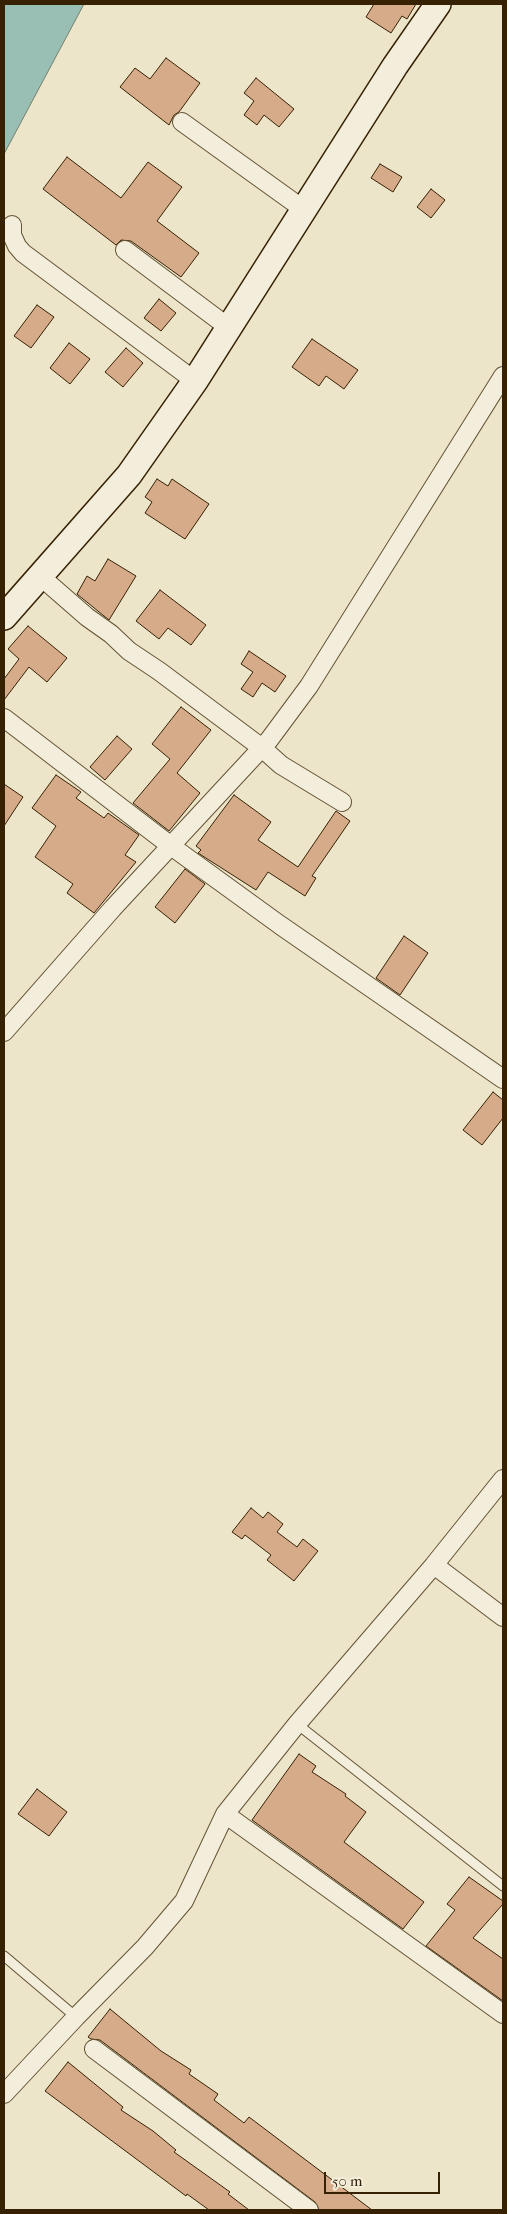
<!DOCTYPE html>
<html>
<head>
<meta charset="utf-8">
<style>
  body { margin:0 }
  #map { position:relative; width:507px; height:2214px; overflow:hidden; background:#ede5c9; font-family:"IM FELL French Canon",serif }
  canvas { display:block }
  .frame { position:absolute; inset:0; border:5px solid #362103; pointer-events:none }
  .scale { position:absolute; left:324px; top:2172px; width:116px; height:22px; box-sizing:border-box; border:2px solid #362103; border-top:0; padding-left:6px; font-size:15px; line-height:18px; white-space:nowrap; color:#362103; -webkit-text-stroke:4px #f3eedc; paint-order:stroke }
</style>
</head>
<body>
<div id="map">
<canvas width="507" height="2214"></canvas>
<div class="frame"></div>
<div class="scale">50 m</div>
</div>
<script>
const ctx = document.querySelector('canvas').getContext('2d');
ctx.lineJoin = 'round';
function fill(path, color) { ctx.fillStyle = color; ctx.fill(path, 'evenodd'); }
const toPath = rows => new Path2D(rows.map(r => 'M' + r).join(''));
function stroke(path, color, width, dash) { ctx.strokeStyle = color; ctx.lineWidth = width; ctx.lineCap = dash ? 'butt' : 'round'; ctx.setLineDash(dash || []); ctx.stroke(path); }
const water = toPath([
  [4,4,84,4,4,154,4,4]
]);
fill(water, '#99bfb4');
stroke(water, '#71806d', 1);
const building = toPath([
  [374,4,416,4,407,19,402,16,391,33,366,17,374,4],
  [166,58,200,83,179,112,174,115,169,125,120,87,135,68,150,79,166,58],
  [256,78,294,109,279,127,264,115,257,125,244,115,254,101,244,93,256,78],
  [67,157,121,198,148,162,182,187,157,221,199,253,181,277,131,241,121,240,116,245,43,189,67,157],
  [380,164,402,177,393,192,371,178,380,164],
  [431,189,445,200,431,218,417,207,431,189],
  [159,299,176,313,161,331,144,318,159,299],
  [37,305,54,317,31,348,14,336,37,305],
  [312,339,358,370,344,389,326,376,319,386,292,367,312,339],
  [69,343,90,359,70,384,50,368,69,343],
  [126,348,143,363,123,387,105,372,126,348],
  [157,479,168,486,172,479,209,504,185,539,145,513,152,502,145,497,157,479],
  [108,559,136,576,109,620,77,594,87,576,95,581,108,559],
  [160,590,206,625,191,645,168,628,159,639,136,621,160,590],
  [28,626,67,658,47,682,29,667,4,700,4,679,19,659,8,649,28,626],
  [249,651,286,676,275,692,262,683,253,697,241,689,253,672,241,664,249,651],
  [181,707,211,730,177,773,200,793,169,831,133,803,170,759,152,744,181,707],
  [117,736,132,749,105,780,90,767,117,736],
  [56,775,81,792,76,798,104,818,108,813,139,835,125,855,136,862,94,913,67,893,73,884,35,857,56,826,32,808,56,775],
  [4,784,23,797,4,826,4,784],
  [234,795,271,822,258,840,298,867,336,811,350,821,312,876,316,878,305,896,268,872,256,890,198,853,201,850,196,846,234,795],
  [185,869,205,884,175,923,155,907,185,869],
  [404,936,428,953,400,995,376,978,404,936],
  [493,1092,503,1100,503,1118,482,1145,463,1130,493,1092],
  [251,1508,263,1518,268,1512,283,1524,277,1532,297,1547,303,1539,318,1551,294,1581,267,1560,271,1555,245,1535,242,1539,232,1532,251,1508],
  [299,1754,316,1766,312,1772,346,1794,345,1796,366,1812,344,1842,424,1902,403,1929,252,1820,299,1754],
  [37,1789,67,1812,49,1836,18,1814,37,1789],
  [469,1877,503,1901,503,1904,473,1938,503,1959,503,2001,426,1946,455,1910,447,1904,469,1877],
  [110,2009,161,2051,191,2070,189,2074,218,2094,214,2100,244,2123,249,2117,372,2210,319,2210,315,2202,100,2040,91,2039,88,2037,110,2009],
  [68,2062,123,2107,121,2110,153,2131,176,2150,174,2152,230,2192,228,2194,249,2210,209,2210,187,2194,186,2196,45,2091,68,2062]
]);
fill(building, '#d6ab8a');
stroke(building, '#362103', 1);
const lane = toPath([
  [297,1724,503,1886],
  [4,1956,76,2017]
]);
const street = toPath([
  [182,122,303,209],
  [12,225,12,235,17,246,23,253,195,381],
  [125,250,228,327],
  [40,576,87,617,111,634,129,651,159,671,262,748,281,765,342,802],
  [4,718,171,846,280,925,503,1079],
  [4,1032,113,908,269,740,309,686,503,376],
  [434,1565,503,1617],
  [225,1814,503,2014],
  [94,2049,309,2210],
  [4,2094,76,2017,145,1947,184,1901,225,1814,297,1724,434,1565,503,1479]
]);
const secondary = toPath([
  [4,617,129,475,195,381,395,66,438,4]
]);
stroke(lane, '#645234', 11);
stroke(street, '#645234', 20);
stroke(secondary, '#362103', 28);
stroke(lane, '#f3eedc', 9);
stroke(street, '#f3eedc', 18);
stroke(secondary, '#f3eedc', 25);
</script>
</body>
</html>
